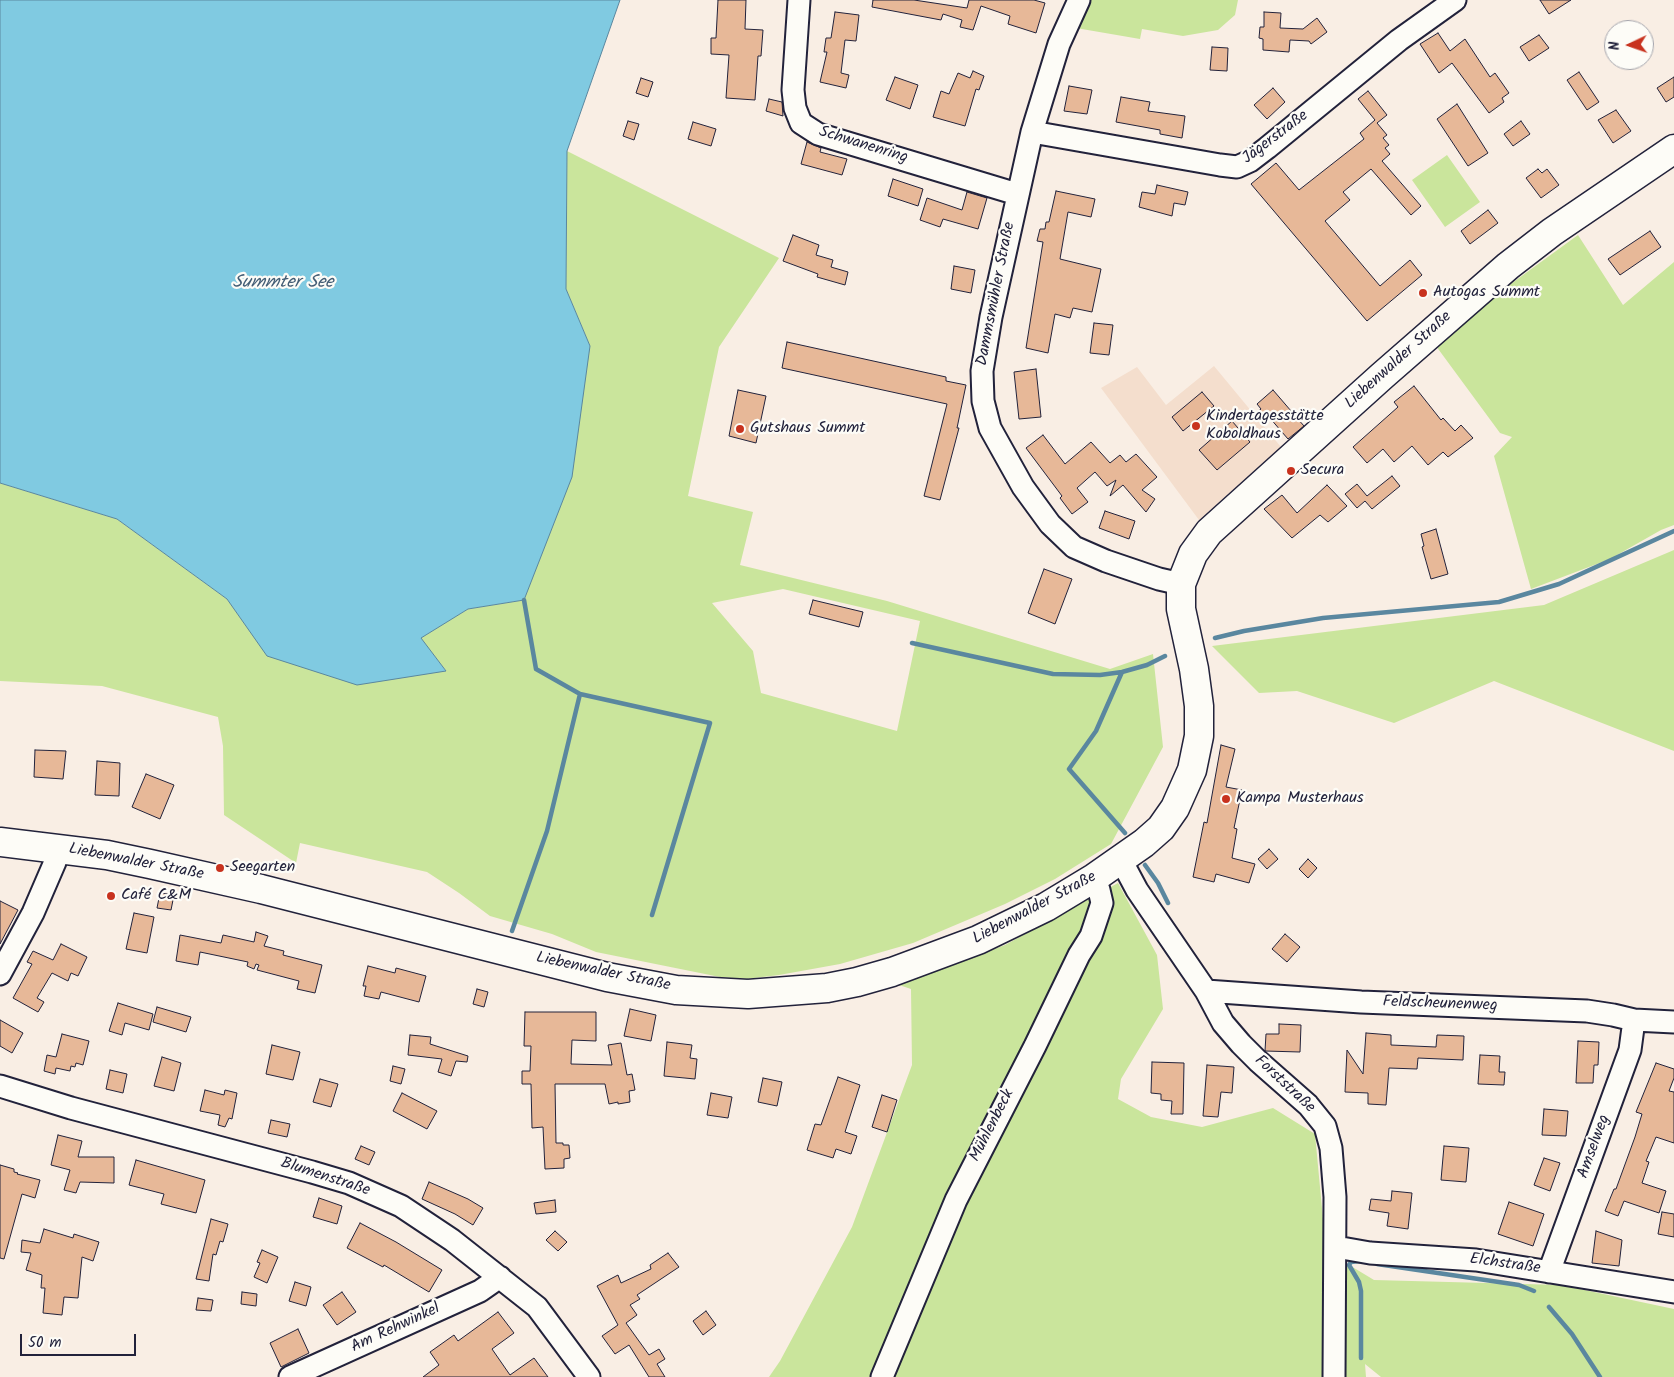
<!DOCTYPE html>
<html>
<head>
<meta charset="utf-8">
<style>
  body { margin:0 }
  #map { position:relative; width:1674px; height:1377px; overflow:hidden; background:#f9eee4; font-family:Kalam,sans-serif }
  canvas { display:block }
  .north { position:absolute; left:1604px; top:20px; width:50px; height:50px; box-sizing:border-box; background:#fdfcf7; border:1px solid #a5a5ac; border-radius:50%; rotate:267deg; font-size:14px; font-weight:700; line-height:20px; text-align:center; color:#22223b }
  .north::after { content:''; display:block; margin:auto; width:18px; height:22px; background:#c8321e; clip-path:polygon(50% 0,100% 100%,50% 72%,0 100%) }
  .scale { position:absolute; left:20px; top:1334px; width:116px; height:22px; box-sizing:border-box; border:2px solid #22223b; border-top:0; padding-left:6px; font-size:15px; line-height:18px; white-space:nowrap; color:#22223b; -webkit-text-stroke:4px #fdfcf7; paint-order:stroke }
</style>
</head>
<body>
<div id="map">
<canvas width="1674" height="1377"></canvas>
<div class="north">N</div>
<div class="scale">50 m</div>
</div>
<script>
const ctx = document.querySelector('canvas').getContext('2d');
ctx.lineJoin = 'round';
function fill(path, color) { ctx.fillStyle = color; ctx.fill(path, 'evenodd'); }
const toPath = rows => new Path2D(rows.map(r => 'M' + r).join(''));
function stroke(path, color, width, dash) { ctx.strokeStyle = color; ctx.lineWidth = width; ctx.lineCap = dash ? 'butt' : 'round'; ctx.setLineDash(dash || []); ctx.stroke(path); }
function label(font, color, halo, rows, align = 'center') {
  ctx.font = font + ' Kalam,sans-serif'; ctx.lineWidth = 4.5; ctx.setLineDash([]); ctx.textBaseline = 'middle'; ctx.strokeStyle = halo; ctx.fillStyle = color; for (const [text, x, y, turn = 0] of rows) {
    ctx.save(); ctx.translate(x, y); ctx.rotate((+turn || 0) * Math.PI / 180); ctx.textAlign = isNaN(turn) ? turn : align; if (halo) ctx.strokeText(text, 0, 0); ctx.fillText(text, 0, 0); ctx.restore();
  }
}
fill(toPath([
  [1214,366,1281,447,1199,520,1101,388,1137,367,1166,405]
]), '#f4decd');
fill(toPath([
  [1090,0,1238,0,1235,15,1218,30,1183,36,1142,29,1140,39,1076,28],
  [567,151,779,258,719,347,688,496,753,512,740,565,887,601,1110,669,1153,654,1163,747,1111,844,1055,879,1005,904,913,943,840,964,779,975,746,979,720,977,596,952,552,934,490,916,459,893,427,872,300,843,296,863,224,815,223,746,218,717,102,686,0,681,0,483,117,519,227,599,268,656,446,671,420,638,468,609,524,600,590,346,566,289],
  [783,589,920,621,897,731,761,693,753,651,712,603],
  [1447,155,1480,202,1445,227,1412,180],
  [1578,235,1623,305,1674,262,1674,525,1661,530,1610,559,1531,589,1494,456,1512,437,1500,433,1436,346,1486,302],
  [1674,550,1674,751,1494,681,1394,723,1297,691,1259,693,1212,646,1544,605],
  [1118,883,1157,955,1163,1009,1121,1079,1118,1099,1151,1117,1202,1127,1273,1108,1315,1134,1326,1251,1374,1280,1561,1285,1674,1309,1674,1377,1381,1377,1365,1364,1366,1377,769,1377,780,1361,852,1227,912,1065,911,989,899,985,1005,945]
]), '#cae59c');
const water = toPath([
  [0,0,620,0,567,151,566,289,590,346,572,477,524,600,468,609,421,638,446,671,357,685,267,656,227,599,117,519,0,483,0,0]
]);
fill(water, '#80cae1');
stroke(water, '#5a879f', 1);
stroke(toPath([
  [1215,638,1244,631,1323,618,1499,602,1559,584,1674,531],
  [912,643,1053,674,1100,675,1122,672,1147,665,1165,656],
  [1122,672,1096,731,1069,769,1125,833],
  [580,694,710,723,652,915],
  [1145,865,1158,883,1168,903],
  [512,931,547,831,580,694,536,669,524,600],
  [1360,1261,1351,1262,1349,1265,1359,1282,1361,1291,1361,1358],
  [1377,1264,1519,1285,1534,1291],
  [1549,1307,1572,1334,1600,1377]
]), '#5a879f', 4.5);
const building = toPath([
  [718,0,746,0,745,29,763,30,761,56,758,56,755,100,726,98,729,55,711,54,711,38,716,38,718,0],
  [873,0,914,0,967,8,969,0,1034,0,1045,3,1036,33,1008,24,1010,16,981,6,973,30,960,27,962,20,943,14,941,20,872,7,873,0],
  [1540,0,1571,0,1549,14,1540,0],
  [835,12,859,15,856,41,845,40,841,73,849,75,846,88,820,82,827,52,824,52,826,38,831,38,835,12],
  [1264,12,1281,13,1280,28,1303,29,1317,18,1327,32,1311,44,1309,41,1290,40,1289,52,1263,50,1263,39,1259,38,1260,27,1264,27,1264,12],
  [1438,33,1450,51,1465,39,1490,77,1495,73,1509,93,1502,98,1504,102,1489,113,1452,63,1439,73,1420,44,1438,33],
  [1539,35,1549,48,1529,61,1520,47,1539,35],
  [1212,47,1228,48,1227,71,1210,70,1212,47],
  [973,71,984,76,979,90,976,89,965,126,933,117,941,91,949,94,958,73,970,78,973,71],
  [1579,72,1599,102,1587,110,1567,80,1579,72],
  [895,77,918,85,910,109,886,100,895,77],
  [1674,77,1674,97,1666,102,1657,88,1674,77],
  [641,78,653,82,648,97,636,93,641,78],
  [1069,86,1092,90,1087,114,1064,111,1069,86],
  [1273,88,1285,102,1267,119,1254,105,1273,88],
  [1368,91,1387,115,1377,123,1387,135,1383,138,1389,145,1385,148,1390,154,1382,161,1421,206,1411,215,1371,169,1343,192,1350,200,1325,221,1380,286,1410,260,1422,275,1367,321,1251,184,1276,163,1299,190,1364,139,1360,133,1375,120,1358,99,1368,91],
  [1121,97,1150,102,1148,111,1185,116,1182,138,1160,134,1160,130,1116,122,1121,97],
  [769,99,782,102,783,116,766,111,769,99],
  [1457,104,1488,153,1468,166,1437,119,1457,104],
  [1616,110,1631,131,1613,143,1598,120,1616,110],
  [628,121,639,124,634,140,623,136,628,121],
  [1521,121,1530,134,1513,146,1504,134,1521,121],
  [693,122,716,129,711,146,688,139,693,122],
  [807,142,821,148,820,152,847,159,842,175,801,164,807,142],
  [1538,169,1542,173,1547,169,1559,185,1541,198,1526,178,1538,169],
  [893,179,923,189,918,206,888,196,893,179],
  [1157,185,1188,192,1185,205,1174,203,1172,216,1139,207,1142,192,1155,194,1157,185],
  [1056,191,1095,199,1091,217,1068,212,1060,259,1101,269,1092,312,1073,308,1070,318,1055,314,1048,353,1026,348,1043,242,1037,241,1040,229,1045,229,1046,222,1049,222,1056,191],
  [967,192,987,198,978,229,943,219,940,227,920,220,927,198,962,210,967,192],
  [1488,210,1498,223,1470,244,1461,231,1488,210],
  [1650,231,1661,247,1620,275,1608,259,1650,231],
  [793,235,819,245,816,255,833,260,831,267,848,272,845,285,817,277,818,274,783,261,793,235],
  [954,266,975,270,971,293,951,289,954,266],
  [1094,323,1113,325,1109,355,1090,353,1094,323],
  [787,342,946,377,946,381,966,385,957,428,959,428,940,500,924,496,947,404,782,368,787,342],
  [1036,369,1041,417,1019,419,1014,372,1036,369],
  [1414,386,1441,420,1443,418,1455,431,1461,425,1473,438,1448,457,1443,452,1428,465,1412,446,1394,462,1383,449,1367,463,1353,447,1398,407,1394,402,1414,386],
  [738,390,766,396,756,443,729,436,738,390],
  [1273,390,1304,426,1288,439,1269,417,1264,422,1256,413,1261,409,1257,404,1273,390],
  [1202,392,1214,406,1183,431,1172,417,1202,392],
  [1232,421,1250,442,1217,470,1199,450,1232,421],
  [1043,435,1065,464,1091,442,1110,463,1120,455,1126,462,1136,454,1157,477,1142,490,1155,499,1146,512,1123,485,1110,496,1116,480,1107,486,1095,472,1077,488,1088,502,1072,514,1060,498,1062,496,1026,448,1043,435],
  [1392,476,1400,486,1372,509,1365,501,1357,508,1345,494,1357,484,1367,496,1392,476],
  [1327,485,1347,506,1328,522,1320,515,1292,538,1264,509,1282,495,1297,513,1327,485],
  [1105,511,1135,521,1129,539,1099,528,1105,511],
  [1436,529,1448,574,1431,579,1422,547,1424,546,1421,534,1436,529],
  [1044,569,1072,579,1055,624,1028,613,1044,569],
  [813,600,863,612,859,627,809,614,813,600],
  [1221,745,1235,749,1226,787,1242,790,1234,828,1237,829,1232,858,1255,864,1249,883,1216,874,1214,882,1193,877,1204,822,1207,823,1221,745],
  [35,750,66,751,63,779,34,777,35,750],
  [97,761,120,763,119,796,95,795,97,761],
  [146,774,174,785,160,819,132,807,146,774],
  [1269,849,1278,859,1267,869,1258,859,1269,849],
  [1308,859,1317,868,1308,878,1299,869,1308,859],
  [160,893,174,895,171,910,157,908,160,893],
  [0,901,18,910,0,944,0,901],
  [134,913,154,917,147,953,126,949,134,913],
  [256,932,268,936,264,946,284,951,283,955,322,965,315,993,297,989,299,981,257,970,259,965,256,964,254,969,247,966,248,962,200,952,198,965,176,961,180,935,221,943,223,935,254,942,256,932],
  [1285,934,1300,947,1287,962,1272,949,1285,934],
  [61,944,87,957,78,976,71,973,68,981,52,973,37,998,44,1002,38,1012,13,998,32,964,27,962,33,951,53,960,61,944],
  [368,966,395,973,396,968,426,976,419,1002,381,992,379,999,364,996,366,986,363,986,368,966],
  [477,989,488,992,484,1007,473,1004,477,989],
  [118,1003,153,1014,149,1030,125,1023,122,1035,109,1031,118,1003],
  [157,1007,191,1017,186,1032,153,1022,157,1007],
  [630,1009,656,1015,651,1041,624,1036,630,1009],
  [525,1012,596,1012,596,1041,572,1040,571,1064,612,1065,608,1045,621,1043,627,1075,632,1074,635,1090,629,1091,630,1102,618,1104,618,1102,609,1104,605,1084,555,1084,556,1143,563,1143,563,1145,569,1145,570,1158,564,1159,564,1168,545,1169,543,1127,532,1128,531,1084,522,1084,522,1071,530,1071,531,1046,524,1046,525,1012],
  [0,1020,23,1033,12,1053,0,1046,0,1020],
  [1279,1024,1301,1025,1300,1052,1265,1051,1266,1034,1279,1034,1279,1024],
  [1366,1033,1391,1035,1391,1045,1436,1047,1437,1035,1464,1036,1463,1060,1418,1058,1417,1069,1389,1068,1386,1105,1368,1104,1368,1093,1345,1092,1347,1050,1363,1074,1366,1033],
  [62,1034,89,1041,83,1065,76,1063,75,1067,71,1066,70,1071,56,1068,55,1074,44,1071,47,1055,56,1057,62,1034],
  [410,1035,431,1037,430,1044,468,1056,467,1062,456,1061,451,1076,438,1072,442,1059,408,1055,410,1035],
  [1578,1041,1599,1042,1598,1065,1594,1065,1593,1083,1576,1083,1578,1041],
  [667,1042,692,1045,690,1058,697,1059,695,1079,664,1076,667,1042],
  [272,1045,300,1052,293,1080,266,1074,272,1045],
  [1480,1055,1500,1056,1499,1072,1505,1072,1504,1085,1478,1084,1480,1055],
  [162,1057,181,1063,174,1091,154,1086,162,1057],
  [1152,1062,1184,1063,1183,1114,1171,1114,1172,1101,1161,1100,1161,1094,1151,1093,1152,1062],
  [1656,1063,1674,1069,1674,1078,1669,1091,1674,1092,1674,1143,1656,1137,1646,1161,1649,1162,1642,1183,1666,1191,1659,1213,1624,1201,1618,1216,1605,1211,1614,1189,1616,1189,1635,1137,1642,1114,1636,1112,1656,1063],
  [1207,1065,1234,1067,1232,1093,1221,1092,1218,1117,1203,1116,1207,1065],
  [393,1066,405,1069,401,1084,390,1081,393,1066],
  [110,1070,127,1074,123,1093,106,1089,110,1070],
  [838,1077,860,1085,845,1132,857,1136,851,1154,836,1149,833,1158,807,1150,815,1124,821,1125,838,1077],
  [763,1078,782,1082,777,1106,758,1102,763,1078],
  [320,1079,338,1084,331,1107,313,1102,320,1079],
  [205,1090,224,1095,225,1090,237,1093,232,1119,229,1118,225,1127,218,1125,220,1115,200,1111,205,1090],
  [402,1093,437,1111,427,1129,393,1111,402,1093],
  [711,1093,732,1097,728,1118,707,1115,711,1093],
  [882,1095,897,1100,887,1132,872,1127,882,1095],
  [1544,1109,1568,1111,1566,1136,1542,1135,1544,1109],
  [271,1120,290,1124,287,1137,268,1133,271,1120],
  [58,1135,82,1141,78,1157,114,1157,114,1183,80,1182,76,1193,64,1190,70,1170,51,1165,58,1135],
  [361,1146,375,1152,369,1165,355,1159,361,1146],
  [1444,1146,1469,1148,1466,1182,1441,1180,1444,1146],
  [1544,1158,1560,1163,1550,1191,1534,1185,1544,1158],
  [136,1160,205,1180,196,1213,161,1204,164,1194,129,1185,136,1160],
  [0,1165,14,1169,14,1172,18,1173,17,1174,40,1180,35,1198,22,1194,4,1259,0,1258,0,1165],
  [429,1182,468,1199,483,1208,473,1225,455,1214,422,1199,429,1182],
  [1392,1191,1412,1193,1408,1229,1387,1226,1389,1213,1369,1210,1371,1199,1391,1201,1392,1191],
  [319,1198,342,1206,337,1224,313,1217,319,1198],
  [555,1200,556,1212,536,1214,534,1203,555,1200],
  [1509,1202,1544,1214,1533,1246,1498,1234,1509,1202],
  [1662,1212,1674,1214,1674,1237,1658,1234,1662,1212],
  [211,1219,228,1224,223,1242,220,1241,216,1255,213,1254,209,1281,196,1279,211,1219],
  [360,1223,396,1242,442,1270,429,1292,384,1265,383,1267,347,1248,360,1223],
  [44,1229,73,1238,74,1234,99,1242,93,1261,82,1257,78,1298,64,1297,62,1315,43,1313,45,1288,41,1288,42,1275,26,1270,31,1253,21,1252,22,1240,40,1243,44,1229],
  [555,1231,567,1242,558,1251,546,1240,555,1231],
  [1596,1231,1622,1240,1619,1266,1592,1263,1596,1231],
  [262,1250,278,1257,267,1283,254,1277,260,1263,257,1262,262,1250],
  [668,1253,679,1267,637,1295,640,1299,630,1305,637,1315,626,1323,649,1355,659,1349,665,1359,657,1364,665,1377,649,1377,629,1345,615,1354,602,1336,618,1325,597,1286,618,1275,621,1283,651,1269,650,1265,668,1253],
  [295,1282,311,1287,306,1306,289,1301,295,1282],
  [242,1292,257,1294,256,1306,241,1304,242,1292],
  [342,1292,356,1312,337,1325,323,1305,342,1292],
  [198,1298,213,1300,211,1311,196,1310,198,1298],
  [706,1311,716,1325,703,1335,693,1321,706,1311],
  [498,1312,514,1333,492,1349,510,1375,534,1358,548,1377,423,1377,439,1365,430,1352,454,1335,458,1341,498,1312],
  [298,1329,309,1353,281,1367,270,1343,298,1329]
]);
fill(building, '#e7b898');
stroke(building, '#22223b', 1);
const minor = toPath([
  [799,0,793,90,795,108,801,123,818,134,1017,194],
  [1079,0,1059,44,1032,132,991,317,982,371,983,401,990,428,1023,487,1050,524,1074,547,1106,561,1159,579,1181,584],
  [1032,132,1220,165,1237,167,1250,161,1267,148,1399,40,1455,0],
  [1121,860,1137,890,1206,991,1223,1023,1241,1044,1258,1061,1308,1105,1325,1126,1331,1148,1335,1197,1334,1377],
  [0,974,33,913,55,862,59,849],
  [1206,991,1361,1002,1587,1011,1613,1015,1634,1020,1674,1022],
  [0,1086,71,1108,312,1172,349,1183,401,1206,452,1240,537,1307,589,1377],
  [1336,1247,1370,1253,1476,1260,1674,1292],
  [1549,1272,1630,1050,1634,1020],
  [290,1377,480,1291,500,1277],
  [882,1377,956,1200,1035,1046,1079,955,1091,936,1102,903,1099,890,1094,878]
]);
const major = toPath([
  [0,842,107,855,150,864,261,889,607,977,676,990,748,994,827,988,857,982,892,972,978,940,1046,907,1094,878,1144,843,1161,828,1175,808,1192,770,1199,736,1199,706,1194,669,1181,609,1181,584,1193,554,1209,532,1382,376,1508,266,1552,232,1674,149]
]);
stroke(minor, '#22223b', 25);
stroke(major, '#22223b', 31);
stroke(minor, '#fdfcf7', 21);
stroke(major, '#fdfcf7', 28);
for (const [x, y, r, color] of [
  [1423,293,5,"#c8321e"],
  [1196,426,5,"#c8321e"],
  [740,429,5,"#c8321e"],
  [1291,471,5,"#c8321e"],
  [1226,799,5,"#c8321e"],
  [220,868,5,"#c8321e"],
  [111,896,5,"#c8321e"]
]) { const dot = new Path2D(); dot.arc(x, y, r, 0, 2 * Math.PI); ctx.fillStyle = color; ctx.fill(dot); stroke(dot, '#fdfcf7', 2); }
label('16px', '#22223b', '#fdfcf7', [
  ["Jägerstraße",1276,138,-37],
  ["Schwanenring",863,146,17],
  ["Dammsmühler Straße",997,294,-79],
  ["Liebenwalder Straße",1399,361,-42],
  ["Liebenwalder Straße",136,863,11],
  ["Liebenwalder Straße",1035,909,-28],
  ["Liebenwalder Straße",603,973,12],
  ["Feldscheunenweg",1440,1005,2],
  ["Forststraße",1284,1085,43],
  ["Mühlenbeck",993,1126,-63],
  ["Amselweg",1595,1147,-70],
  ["Blumenstraße",325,1178,18],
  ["Elchstraße",1505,1265,8],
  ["Am Rehwinkel",396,1329,-25]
]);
label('16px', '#22223b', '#fdfcf7', [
  ["Autogas Summt",1433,293],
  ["Kindertagesstätte",1206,417],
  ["Koboldhaus",1206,435],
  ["Gutshaus Summt",750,429],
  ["Secura",1301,471],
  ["Kampa Musterhaus",1236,799],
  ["Seegarten",230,868],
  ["Café C&M",121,896]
], 'left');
label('italic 18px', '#435d75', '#fdfcf7', [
  ["Summter See",283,284]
]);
</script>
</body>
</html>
